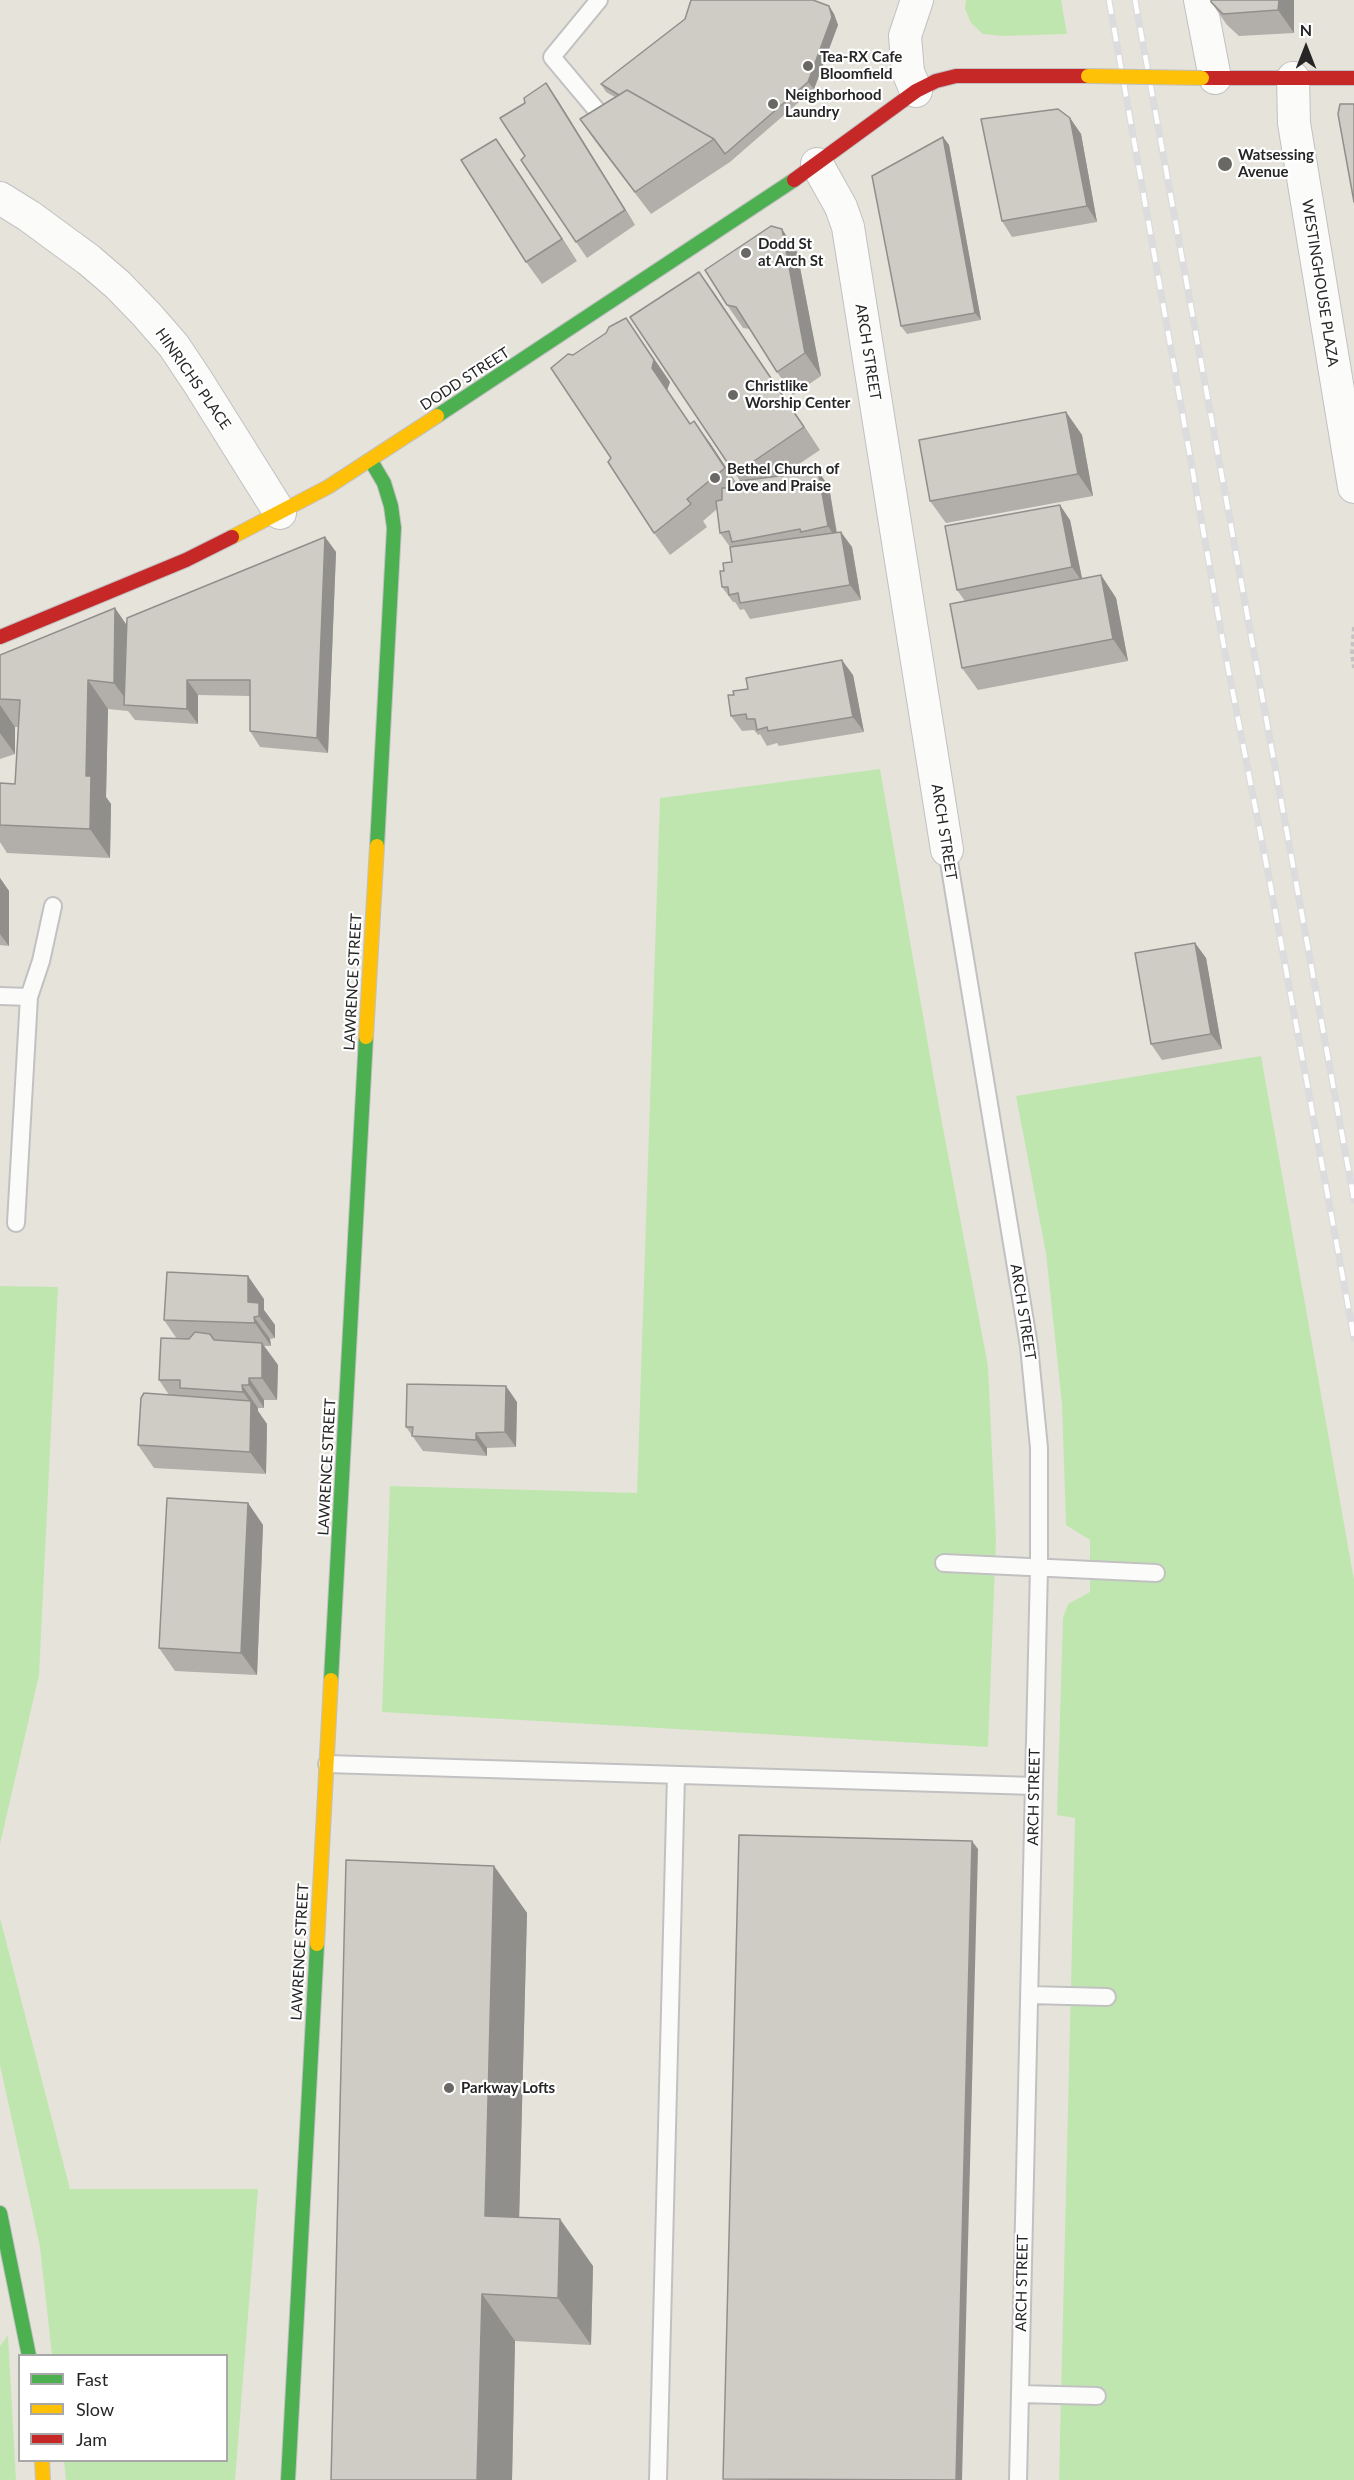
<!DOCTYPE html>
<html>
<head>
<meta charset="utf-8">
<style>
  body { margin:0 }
  #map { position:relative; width:1354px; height:2480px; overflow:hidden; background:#e6e3db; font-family:Lato,sans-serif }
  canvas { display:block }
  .legend { position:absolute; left:18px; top:2354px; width:210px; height:108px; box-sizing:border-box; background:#fff; border:2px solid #a8a8a8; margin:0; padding:8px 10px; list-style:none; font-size:18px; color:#262626 }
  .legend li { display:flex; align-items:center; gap:12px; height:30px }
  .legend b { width:30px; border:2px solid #a8a8a8 }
  .north { position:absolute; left:1276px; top:18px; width:60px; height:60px; -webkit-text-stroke:4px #fff; paint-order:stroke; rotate:0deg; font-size:16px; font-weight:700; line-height:24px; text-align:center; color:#262626 }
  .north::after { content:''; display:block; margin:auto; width:21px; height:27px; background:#262626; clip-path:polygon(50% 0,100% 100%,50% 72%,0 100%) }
</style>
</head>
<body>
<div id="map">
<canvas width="1354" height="2480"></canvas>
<ul class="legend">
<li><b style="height:8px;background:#4caf50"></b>Fast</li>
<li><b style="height:8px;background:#ffc107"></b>Slow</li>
<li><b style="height:8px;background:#c62828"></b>Jam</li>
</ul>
<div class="north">N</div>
</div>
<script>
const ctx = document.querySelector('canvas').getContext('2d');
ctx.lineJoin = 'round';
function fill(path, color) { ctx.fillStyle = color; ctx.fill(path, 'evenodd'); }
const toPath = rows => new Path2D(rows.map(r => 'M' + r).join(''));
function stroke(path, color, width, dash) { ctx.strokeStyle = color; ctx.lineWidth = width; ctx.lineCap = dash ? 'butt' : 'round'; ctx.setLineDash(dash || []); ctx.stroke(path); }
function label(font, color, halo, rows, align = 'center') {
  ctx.font = font + ' Lato,sans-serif'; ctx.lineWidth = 4.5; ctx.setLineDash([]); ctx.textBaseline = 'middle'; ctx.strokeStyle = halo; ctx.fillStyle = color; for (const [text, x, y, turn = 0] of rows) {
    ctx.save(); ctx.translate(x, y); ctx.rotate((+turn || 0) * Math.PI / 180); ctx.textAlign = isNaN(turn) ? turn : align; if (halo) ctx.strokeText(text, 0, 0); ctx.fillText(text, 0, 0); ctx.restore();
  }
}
fill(toPath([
  [966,0,1061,0,1067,34,1004,36,983,34,971,23,965,9],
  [880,769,937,1096,988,1366,996,1539,988,1747,382,1712,390,1486,637,1493,660,798],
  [1261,1056,1354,1580,1354,2480,1059,2480,1075,1818,1057,1815,1063,1618,1068,1604,1090,1592,1090,1540,1066,1525,1062,1404,1046,1253,1016,1096],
  [0,1286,58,1287,39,1675,0,1844],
  [0,1918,70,2189,258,2189,235,2480,66,2480,64,2461,226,2460,226,2356,52,2355,40,2247,0,2065],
  [8,2335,16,2480,0,2480,0,2346]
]), '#c0e6b0');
const lane = toPath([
  [599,0,552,57,599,113],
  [947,850,1029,1346,1039,1448,1039,1567,1018,2480],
  [0,996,29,997,16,1223],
  [29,997,41,961,53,906],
  [944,1563,1156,1573],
  [327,1764,1034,1786],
  [1029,1995,1107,1997],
  [1020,2394,1097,2396],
  [658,2480,676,1775]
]);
const street = toPath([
  [1200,0,1215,78],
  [1293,78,1294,123,1354,487],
  [916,91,908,72,905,36,917,0],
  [817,164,841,207,848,227,947,850],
  [0,198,29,216,89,260,118,285,147,315,174,346,198,382,280,513]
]);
const fast = toPath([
  [437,416,794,180],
  [371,461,384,483,391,506,394,528,377,846],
  [331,1680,366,1037],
  [0,2213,29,2356],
  [288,2480,317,1944]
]);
const slow = toPath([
  [232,537,328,487,437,416],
  [366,1037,377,846],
  [317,1944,331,1680],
  [42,2460,43,2480]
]);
const jam = toPath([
  [1202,78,1354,78],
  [794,180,916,91,936,81,956,76,1088,76],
  [0,637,186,560,232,537]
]);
stroke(lane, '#c2c1c2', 20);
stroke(street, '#c2c1c2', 34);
stroke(fast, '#c2c1c2', 16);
stroke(slow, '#c2c1c2', 16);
stroke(jam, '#c2c1c2', 16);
stroke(toPath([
  [1354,627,1352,654,1354,668]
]), '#c4c3c2', 4, [4.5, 3]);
stroke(lane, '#fbfbfa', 16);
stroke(street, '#fbfbfa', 32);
stroke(fast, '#4caf50', 14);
stroke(slow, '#ffc107', 14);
stroke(jam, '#c62828', 14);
const rail = toPath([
  [1109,0,1223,642,1270,883,1354,1338],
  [1135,0,1354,1200]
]);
stroke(rail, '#dcdbdd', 7);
stroke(rail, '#fff', 4.5, [14]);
const slowBridge = toPath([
  [1088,76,1202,78]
]);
stroke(slowBridge, '#c2c1c2', 16, []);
stroke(slowBridge, '#ffc107', 14);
fill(toPath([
  [1211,0,1294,0,1294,33,1239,36,1227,25,1211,2],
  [829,6,834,14,838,25,814,89,730,162,651,214,595,141,580,119,615,97,606,92,601,84],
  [557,99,635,225,587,258,576,242,525,156],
  [1070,118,1081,134,1097,222,1012,237,1002,221],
  [943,137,949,145,981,320,907,334,901,326],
  [496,139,577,261,542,284,526,262],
  [797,252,821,376,793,395,777,372,750,329,743,328,727,305],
  [699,272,820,450,781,476,818,471,829,487,837,532,852,547,861,600,750,619,744,609,740,610,735,602,733,602,722,587,724,571,732,562,730,547,720,533,717,509,703,521,707,527,670,555,654,533,611,458,573,355,606,333,626,318,670,382,667,390,690,424,710,443,738,486,740,481,630,317],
  [1066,412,1082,435,1093,496,946,523,930,501],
  [1070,520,1082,579,1101,575,1116,598,1128,661,978,690,962,668,965,601,957,590],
  [325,537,336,552,328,753,260,747,250,731,250,696,198,695,198,724,135,720,128,711,108,709,106,797,111,804,110,858,7,853,0,842,0,783,15,784,18,727,15,727,15,754,0,759,0,655,127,624],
  [853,675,864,732,779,746,777,743,767,746,760,734,758,735,754,730,742,731,731,716],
  [0,878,9,891,9,946,0,945],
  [1195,943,1206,958,1222,1049,1162,1060,1151,1044],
  [264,1299,264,1310,275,1325,275,1338,270,1339,271,1346,264,1346,278,1365,277,1400,264,1400,264,1408,258,1408,258,1411,267,1424,266,1474,154,1468,138,1445,169,1395,159,1380,177,1339,164,1320],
  [517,1402,516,1447,487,1448,487,1456,423,1451,406,1427],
  [248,1503,263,1525,257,1675,175,1671,159,1648],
  [346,1860,494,1866,527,1913,519,2217,593,2266,591,2345,515,2341,512,2480]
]), '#b2afaa');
fill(toPath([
  [1279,0,1294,0,1294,33,1278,10],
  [829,6,834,14,838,25,814,89,808,82],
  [546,83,557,99,635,225,625,210],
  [1070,118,1081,134,1097,222,1087,206],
  [943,137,949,145,981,320,975,313],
  [496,139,512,162,577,261,562,239],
  [782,229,797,252,821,376,805,353],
  [699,272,715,294,820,450,804,427],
  [626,318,670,382,667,390,705,446,652,368],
  [1066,412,1082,435,1093,496,1078,474],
  [694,421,710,443,741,490,725,468],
  [818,471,829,487,838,542,828,526],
  [1060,505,1070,520,1083,583,1072,567],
  [841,532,852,547,861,600,850,585],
  [325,537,336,552,328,753,317,738],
  [1101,575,1116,598,1128,661,1113,639],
  [115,608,135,637,130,705,114,683],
  [842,660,853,675,864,732,853,717],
  [88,680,108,709,106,797,111,804,110,858,90,829,86,776],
  [187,680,198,695,198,724,187,709],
  [0,705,15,727,15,754,0,733],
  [0,878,9,891,9,946,0,934],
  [1195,943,1206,958,1222,1049,1211,1034],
  [248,1276,264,1299,264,1310,275,1325,275,1338,259,1316,248,1302],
  [254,1317,270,1339,271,1346,255,1323],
  [262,1343,278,1365,277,1400,262,1378],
  [249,1378,264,1400,264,1408,249,1385],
  [242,1385,258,1408,258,1411,267,1424,266,1474,250,1452,251,1403,243,1392],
  [506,1386,517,1402,516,1447,505,1432],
  [476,1433,487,1448,487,1456,476,1440],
  [248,1503,263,1525,257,1675,241,1653],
  [972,1841,978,1849,962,2480,956,2480],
  [494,1866,527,1913,518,2263,485,2216],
  [560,2219,593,2266,591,2345,558,2298],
  [482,2294,515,2341,512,2480,477,2480]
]), '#918f8b');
const building = toPath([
  [691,0,813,0,829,6,832,17,808,82,725,154,714,139,627,90,619,95,601,84,685,19,691,0],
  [1211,0,1279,0,1278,10,1223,14,1211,2,1211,0],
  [546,83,625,210,576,242,521,160,525,156,500,118,525,103,524,98,546,83],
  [627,90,714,139,635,192,580,119,627,90],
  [1340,104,1354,104,1354,202,1338,114,1340,104],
  [1058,109,1070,118,1087,206,1002,221,981,119,1058,109],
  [943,137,975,313,901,326,872,176,943,137],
  [496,139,562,239,526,262,461,160,496,139],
  [771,226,782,229,805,353,777,372,736,307,727,305,705,270,771,226],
  [699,272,804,427,735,474,630,317,699,272],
  [626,318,654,360,652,368,690,424,694,421,725,468,687,499,691,504,654,533,608,462,611,458,551,368,568,354,573,355,606,333,609,327,626,318],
  [1066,412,1078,474,930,501,919,440,1066,412],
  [818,471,828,526,801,532,800,529,732,542,729,531,720,533,716,501,722,500,722,488,738,488,740,481,818,471],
  [1060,505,1072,567,957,590,945,526,1060,505],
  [841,532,850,585,740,603,738,593,729,595,728,587,722,587,720,571,724,571,723,563,732,562,730,547,841,532],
  [325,537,317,738,250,731,250,680,187,680,187,709,124,705,127,618,325,537],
  [1101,575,1113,639,962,668,950,604,1101,575],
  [115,608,114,683,88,680,86,776,91,776,90,829,0,825,0,783,15,784,20,700,0,699,0,655,115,608],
  [842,660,853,717,768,731,767,727,757,730,755,719,747,719,746,714,731,716,728,695,734,695,733,691,748,689,746,678,842,660],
  [1195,943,1211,1034,1151,1044,1135,953,1195,943],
  [167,1272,248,1276,248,1302,259,1303,259,1316,254,1317,255,1323,164,1320,167,1272],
  [195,1332,210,1334,214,1340,262,1343,262,1378,249,1378,249,1385,242,1385,243,1392,180,1388,180,1380,159,1380,161,1338,189,1339,195,1332],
  [407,1384,506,1386,505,1432,476,1433,476,1440,412,1436,413,1427,406,1427,407,1384],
  [144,1393,251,1401,250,1452,138,1445,141,1398,144,1393],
  [167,1498,248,1503,241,1653,159,1648,167,1498],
  [739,1835,972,1841,956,2480,723,2479,739,1835],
  [346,1860,494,1866,485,2216,560,2219,558,2298,482,2294,477,2480,331,2480,346,1860]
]);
fill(building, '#cfccc6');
stroke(building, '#918f8b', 1.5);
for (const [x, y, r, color] of [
  [808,66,6,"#696865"],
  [773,104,6,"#696865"],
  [1225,164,8,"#696865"],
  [746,253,6,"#696865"],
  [733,395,6,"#696865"],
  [715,478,6,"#696865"],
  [449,2088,6,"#696865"]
]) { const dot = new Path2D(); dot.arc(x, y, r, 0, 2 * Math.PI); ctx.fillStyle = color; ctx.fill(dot); stroke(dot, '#fff', 2); }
label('bold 15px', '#262626', '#fff', [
  ["Tea-RX Cafe",820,57],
  ["Bloomfield",820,74],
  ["Neighborhood",785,95],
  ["Laundry",785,112],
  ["Watsessing",1238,155],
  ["Avenue",1238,172],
  ["Dodd St",758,244],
  ["at Arch St",758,261],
  ["Christlike",745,386],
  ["Worship Center",745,403],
  ["Bethel Church of",727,469],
  ["Love and Praise",727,486],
  ["Parkway Lofts",461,2088]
], 'left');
label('15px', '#262626', '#fff', [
  ["WESTINGHOUSE PLAZA",1320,283,81],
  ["ARCH STREET",868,352,81],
  ["HINRICHS PLACE",193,379,55],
  ["DODD STREET",465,379,-33],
  ["ARCH STREET",944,832,81],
  ["LAWRENCE STREET",353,982,-87],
  ["ARCH STREET",1023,1312,81],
  ["LAWRENCE STREET",327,1467,-87],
  ["ARCH STREET",1034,1797,-89],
  ["LAWRENCE STREET",300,1952,-87],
  ["ARCH STREET",1022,2283,-89]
]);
</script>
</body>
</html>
